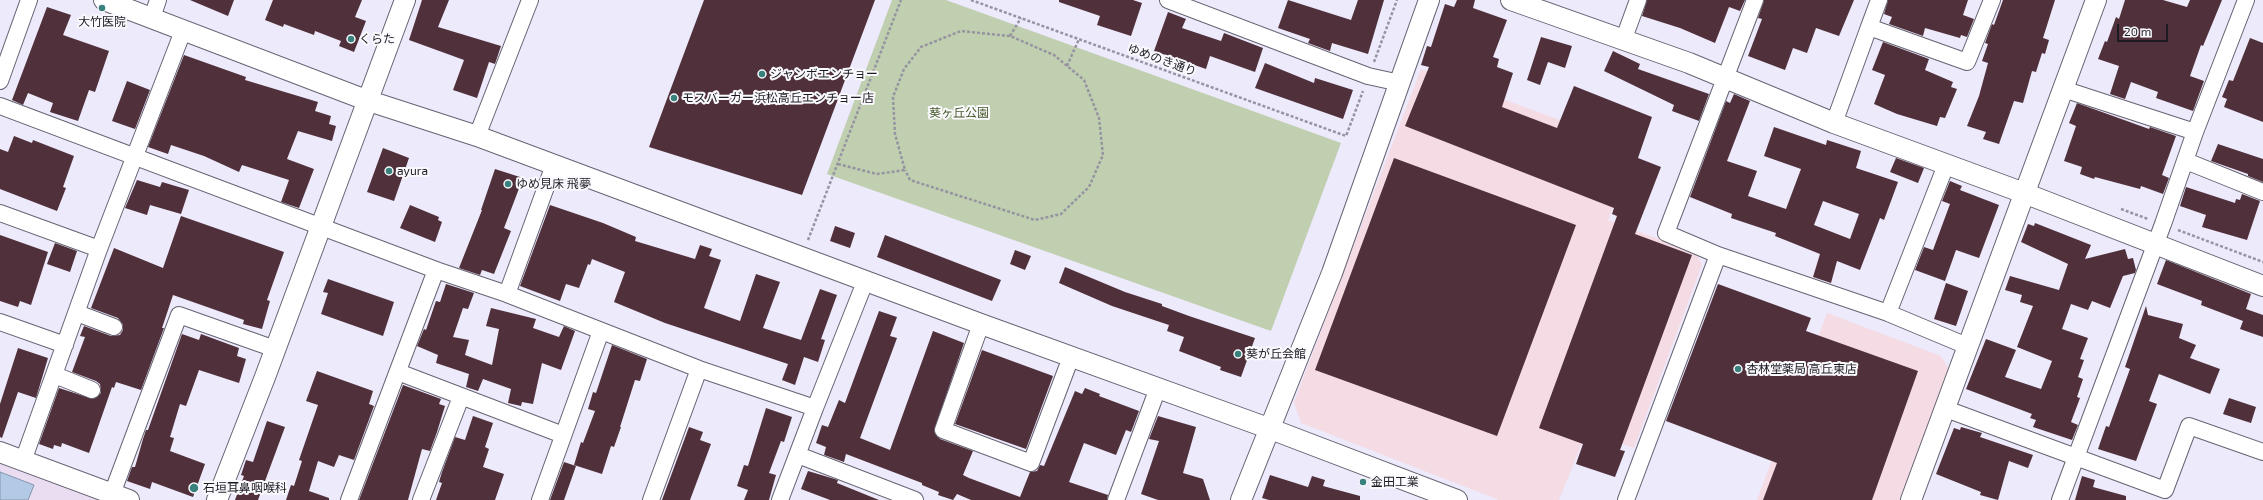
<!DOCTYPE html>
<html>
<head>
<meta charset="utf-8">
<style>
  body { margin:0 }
  #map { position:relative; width:2263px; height:500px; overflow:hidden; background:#edeafc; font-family:"Exo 2",sans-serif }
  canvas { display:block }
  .scale { position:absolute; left:2117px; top:24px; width:51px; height:18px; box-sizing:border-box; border:2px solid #1c1b21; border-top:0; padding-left:5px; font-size:12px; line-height:14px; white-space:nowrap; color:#1c1b21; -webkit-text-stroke:3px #faf9fd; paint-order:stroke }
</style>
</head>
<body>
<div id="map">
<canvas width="2263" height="500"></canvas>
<div class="scale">20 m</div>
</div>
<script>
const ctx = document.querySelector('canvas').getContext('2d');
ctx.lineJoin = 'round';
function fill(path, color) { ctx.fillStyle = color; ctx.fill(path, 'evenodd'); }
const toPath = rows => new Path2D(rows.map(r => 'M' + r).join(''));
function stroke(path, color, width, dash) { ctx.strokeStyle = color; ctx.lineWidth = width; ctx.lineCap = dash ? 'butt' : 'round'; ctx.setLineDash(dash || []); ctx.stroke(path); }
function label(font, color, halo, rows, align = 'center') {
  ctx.font = font + ' "Exo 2","Noto Sans JP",sans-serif'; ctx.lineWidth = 4; ctx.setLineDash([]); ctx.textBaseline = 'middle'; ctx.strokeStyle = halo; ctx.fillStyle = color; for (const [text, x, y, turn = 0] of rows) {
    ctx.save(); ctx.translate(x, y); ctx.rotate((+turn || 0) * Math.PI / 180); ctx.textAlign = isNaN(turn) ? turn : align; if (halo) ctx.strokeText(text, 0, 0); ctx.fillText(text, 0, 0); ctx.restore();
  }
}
fill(toPath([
  [1421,69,1636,148,1608,220,1696,253,1702,265,1634,448,1587,431,1559,500,1499,500,1301,423,1294,402],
  [1827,313,1941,356,1950,371,1900,500,1757,500]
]), '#f4dbe4');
fill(toPath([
  [0,462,49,480,100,500,0,500]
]), '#eaddf1');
fill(toPath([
  [892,0,946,0,1341,143,1271,331,827,174]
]), '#c0cfaf');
const water = toPath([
  [0,472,34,485,28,500,0,500,0,472]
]);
fill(water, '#b3cae6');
stroke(water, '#8696ab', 1);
fill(toPath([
  [190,0,234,0,228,16],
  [273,0,362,0,355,17,366,21,354,52,339,46,341,41,315,31,314,35,284,24,283,27,265,20],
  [422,0,449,0,438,27,501,46,495,64,489,62,477,98,453,90,464,60,409,40],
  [704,0,875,0,802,195,649,147],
  [1059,0,1133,0,1142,3,1131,36,1097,25,1100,16,1059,2],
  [1288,0,1351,20,1358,0,1384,0,1368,54,1332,43,1330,51,1308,43,1310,39,1278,28],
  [1457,0,1475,0,1473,8,1507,20,1493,57,1499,59,1497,67,1513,73,1502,107,1557,128,1574,86,1652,117,1638,158,1661,167,1635,234,1692,255,1620,450,1625,451,1615,477,1576,464,1583,444,1539,428,1617,216,1612,214,1614,208,1405,126,1429,67,1421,65,1427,46,1431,47,1445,4,1454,7],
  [1647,0,1745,0,1740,11,1729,7,1715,43,1680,28,1642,16],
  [1764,0,1854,0,1839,36,1816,28,1807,53,1793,48,1785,70,1748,56,1762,19,1758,18],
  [1888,0,1968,0,1963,15,1974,19,1967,37,1961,35,1960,38,1925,28,1923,36,1889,24,1892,17,1884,14],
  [2003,0,2055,0,2043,38,2049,40,2045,54,2042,53,2036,72,2032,71,2023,103,2014,101,1999,144,1983,139,1986,132,1967,126,1979,96,1988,63,1982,61,1988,44,1985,43,1992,24,1994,25],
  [2125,0,2163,0,2187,7,2190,0,2222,0,2203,46,2201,45,2190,76,2204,81,2193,111,2156,98,2158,92,2131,82,2125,99,2110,94,2119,66,2098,59,2105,41,2107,42,2116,17,2119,19],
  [47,7,71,15,63,35,109,51,95,92,89,90,78,121,50,112,53,103,28,93,23,105,12,100],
  [1168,12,1186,19,1182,28,1221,41,1224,33,1263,48,1255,72,1210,56,1206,69,1154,51],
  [1541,37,1572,46,1565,68,1548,62,1540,85,1527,80],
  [2250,38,2263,43,2263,122,2224,107,2227,99,2222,97,2229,80,2233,81],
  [1883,42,1929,59,1925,70,1953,82,1951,87,1957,89,1945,118,1940,117,1937,126,1897,114,1874,104,1885,75,1872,70],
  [1613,51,1640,64,1638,69,1709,94,1699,121,1672,111,1674,105,1604,71],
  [184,55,246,77,245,80,318,102,315,111,331,116,329,124,336,126,332,141,298,131,287,159,314,169,299,208,281,202,289,180,242,165,239,172,204,156,171,145,168,154,148,147],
  [1265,63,1314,83,1315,78,1353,90,1343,119,1255,88],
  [127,81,150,90,135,129,112,121],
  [1734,94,1750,101,1727,161,1757,171,1748,196,1786,209,1801,169,1764,156,1774,127,1826,145,1827,140,1861,151,1856,168,1898,182,1884,220,1880,218,1860,270,1837,261,1831,283,1813,277,1820,254,1775,236,1776,233,1731,218,1732,214,1690,197,1726,101,1730,103],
  [1823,201,1859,214,1850,239,1814,225],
  [2077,103,2149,129,2150,127,2176,136,2162,175,2169,178,2163,194,2141,186,2140,189,2095,177,2094,179,2080,174,2082,167,2064,161,2076,126,2069,123],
  [14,136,32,143,33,140,74,156,63,187,66,188,57,211,0,189,0,149,8,152],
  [2218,144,2263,159,2263,182,2248,176,2248,174,2211,161],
  [383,148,409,158,394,201,367,192],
  [1394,158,1576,225,1497,436,1315,370],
  [1896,158,1924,168,1918,183,1890,172],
  [495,169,523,178,504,228,511,231,494,274,482,270,480,275,459,268,482,210,481,210],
  [137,180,160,187,162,182,189,190,181,214,150,205,147,215,125,208],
  [1950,181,1962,186,1960,190,1999,205,1979,258,1956,250,1945,281,1915,270,1924,247,1933,250,1950,204,1942,201],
  [2186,187,2235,203,2236,199,2240,200,2242,194,2260,201,2247,240,2202,227,2206,215,2180,206],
  [410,205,439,217,438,220,442,222,435,242,400,228],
  [550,205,603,223,636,237,635,241,695,259,700,245,712,249,709,256,721,260,704,308,740,321,756,274,780,282,763,328,801,340,820,289,837,295,821,339,825,340,818,362,804,357,795,385,782,380,788,364,665,323,614,302,625,272,592,259,590,265,588,264,579,288,566,284,560,301,520,286],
  [181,216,284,252,267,300,270,301,262,329,243,324,244,320,173,295,162,328,164,328,141,390,116,382,114,388,112,387,89,453,62,443,61,447,54,445,53,449,39,444,59,388,93,399,101,393,100,384,96,381,72,372,85,337,80,336,84,326,111,336,120,335,123,330,123,325,118,318,91,308,114,248,163,268],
  [2035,223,2091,245,2085,259,2125,249,2128,259,2133,258,2136,270,2135,273,2123,276,2110,308,2092,301,2088,310,2071,304,2062,329,2088,338,2080,359,2084,360,2078,377,2083,379,2077,397,2080,398,2071,422,2078,425,2072,440,2033,427,2036,420,2030,418,2032,414,1966,389,1986,339,2016,350,2005,377,2041,389,2052,361,2017,347,2033,306,2020,302,2022,295,2005,290,2010,276,2059,290,2068,264,2021,242,2028,224,2034,226],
  [835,226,855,233,850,248,830,241],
  [0,235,48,252,31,305,20,301,18,307,0,301],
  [885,235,1001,280,992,301,877,257],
  [55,243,77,251,70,272,47,264],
  [1015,250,1031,256,1025,270,1010,264],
  [2166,260,2251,294,2246,309,2263,315,2263,337,2240,329,2243,321,2201,305,2202,301,2157,284],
  [1065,267,1125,292,1162,304,1162,306,1189,316,1255,338,1241,377,1220,370,1221,367,1179,351,1184,337,1167,331,1169,325,1112,306,1059,283],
  [328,279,394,302,383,336,321,314,328,293,323,292],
  [1946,283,1968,291,1956,326,1934,319],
  [446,284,474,293,468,309,463,308,453,337,469,340,465,355,492,365,499,329,486,326,491,308,536,319,533,328,559,337,564,326,575,331,561,370,542,363,533,404,522,402,521,406,508,403,511,389,483,379,478,391,466,387,469,374,436,363,438,355,417,346,424,329,426,330,436,301,440,302],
  [1718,284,1811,318,1806,331,1918,371,1872,500,1763,500,1777,463,1666,421],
  [2146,306,2148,315,2183,324,2179,338,2196,345,2190,358,2220,369,2210,394,2159,374,2149,401,2157,404,2136,461,2098,449,2106,426,2109,427,2130,369,2125,367],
  [879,311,897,317,890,336,897,338,860,438,890,450,933,331,964,343,934,431,940,439,973,451,963,475,969,478,1020,497,1030,472,1037,471,1040,465,1044,466,1075,391,1082,394,1085,388,1100,394,1099,396,1139,411,1131,432,1126,430,1116,455,1084,443,1069,482,1108,495,1107,500,971,500,957,494,953,500,938,495,939,492,922,485,922,483,846,454,844,462,824,455,826,447,816,443,822,425,828,427,839,400,845,403],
  [182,334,199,340,201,334,239,348,237,356,246,359,239,383,199,370,186,406,180,404,170,437,174,438,170,451,205,464,193,497,152,482,150,489,127,481,132,467,135,467,143,439,146,430,148,430],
  [612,345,647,359,640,381,635,380,620,427,621,427,614,447,611,446,602,474,574,465,581,442,583,443,595,411,588,409,593,392,596,393],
  [18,348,48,358,36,398,18,392,2,438,0,437,0,404],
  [982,350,1053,376,1026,449,955,424],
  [317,371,373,391,369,404,374,406,354,460,339,455,334,467,318,461,309,491,329,498,329,500,286,500,291,485,294,486,302,461,299,460,318,405,306,401],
  [403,385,441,399,439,404,445,406,437,432,430,451,422,449,408,500,359,500],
  [2229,398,2256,407,2251,423,2223,414],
  [766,408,792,417,784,442,781,441,769,473,776,475,769,500,744,500,748,490,737,486,744,465,748,466],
  [473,416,493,423,485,447,489,449,483,467,504,474,495,500,436,500,442,483,439,482,442,472,455,437,465,440],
  [1158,416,1196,427,1183,473,1203,479,1210,500,1158,500,1141,494,1159,441,1149,439],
  [267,421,285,427,258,500,235,500,244,476,241,475,246,460,253,462],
  [689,427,703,432,700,440,711,444,690,500,662,500],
  [1961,427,1982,433,1980,437,2033,455,2028,468,2009,461,1998,500,1980,495,1981,492,1936,474,1954,428,1960,430],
  [564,462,576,466,564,500,550,500],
  [808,471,838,480,837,483,879,500,830,500,801,489],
  [1270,475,1308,487,1312,476,1325,480,1323,486,1360,496,1360,500,1269,500,1262,498],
  [2082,476,2095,480,2093,487,2126,496,2126,500,2075,500]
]), '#50313b');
const minor = toPath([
  [1168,0,1368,76,1400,83],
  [1879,0,1869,27,1967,62,1992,0],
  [152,18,158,0],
  [1623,41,1638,0],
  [0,81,29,0],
  [2063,89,2195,132],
  [0,106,436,270,507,294,699,369,815,408,780,500],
  [1834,123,1869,27],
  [477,136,530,0],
  [2186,161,2263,192],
  [0,213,99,249],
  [1718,255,1888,313,1967,346],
  [507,294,554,165],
  [77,313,114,327],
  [1888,313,1946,165],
  [0,322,65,345],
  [981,324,943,430,1031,463,1071,357],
  [398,372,563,435],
  [55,375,92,390],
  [815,408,865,282],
  [1946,409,2165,490,2189,426,2263,452],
  [798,455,915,500],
  [23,461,99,249,183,31],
  [112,494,179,315,275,349],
  [349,500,436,270],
  [421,500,461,397],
  [540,500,601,331],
  [651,500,699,369],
  [1116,500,1158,388],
  [1626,500,1718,255,1666,233,1755,0],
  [2060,500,2163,224,2195,132,2246,0]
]);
const tertiary = toPath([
  [104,0,366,100,477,136,981,324,1268,428,1457,500],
  [1511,0,1689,63,1834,123,2024,193,2263,286],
  [0,452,129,500],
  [217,500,265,377,405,0],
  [1241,500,1332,273,1429,0],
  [1911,500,2096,0]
]);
stroke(minor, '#666473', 18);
stroke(tertiary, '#666473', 22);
stroke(toPath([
  [971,0,1346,136,1363,91],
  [1010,36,1021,18],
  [1374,62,1397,0],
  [1067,66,1079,39],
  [838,164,877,174,905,170,895,134,893,97,904,69,921,47,961,31,1010,36,1054,55,1084,80,1099,118,1103,155,1089,187,1061,214,1035,220,910,180,905,170],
  [2121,209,2148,219],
  [2178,230,2263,262],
  [808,240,901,0]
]), '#9694a1', 2.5, [3, 2]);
stroke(minor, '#fff', 16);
stroke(tertiary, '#fff', 20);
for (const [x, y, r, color] of [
  [102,8,4,"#39817d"],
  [351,39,4,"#39817d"],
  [762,74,4,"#39817d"],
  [674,98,4,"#39817d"],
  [389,171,4,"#39817d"],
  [508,184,4,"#39817d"],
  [1238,354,4,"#39817d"],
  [1738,369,4,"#39817d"],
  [1363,482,4,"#39817d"],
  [194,488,5,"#39817d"]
]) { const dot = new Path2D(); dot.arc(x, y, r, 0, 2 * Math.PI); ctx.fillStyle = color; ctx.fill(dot); stroke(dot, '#faf9fd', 1.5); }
label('12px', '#1c1b21', '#faf9fd', [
  ["大竹医院",102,22,"center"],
  ["くらた",359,39],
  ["ジャンボエンチョー",770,74],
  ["モスバーガー浜松高丘エンチョー店",682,98],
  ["ayura",397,171],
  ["ゆめ見床 飛夢",516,184],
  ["葵が丘会館",1246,354],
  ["杏林堂薬局 高丘東店",1746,369],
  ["金田工業",1371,482],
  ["石垣耳鼻咽喉科",203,488]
], 'left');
label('12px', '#1c1b21', '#faf9fd', [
  ["ゆめのき通り",1162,60,20]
]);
label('12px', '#465928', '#faf9fd', [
  ["葵ヶ丘公園",959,113]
]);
</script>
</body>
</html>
